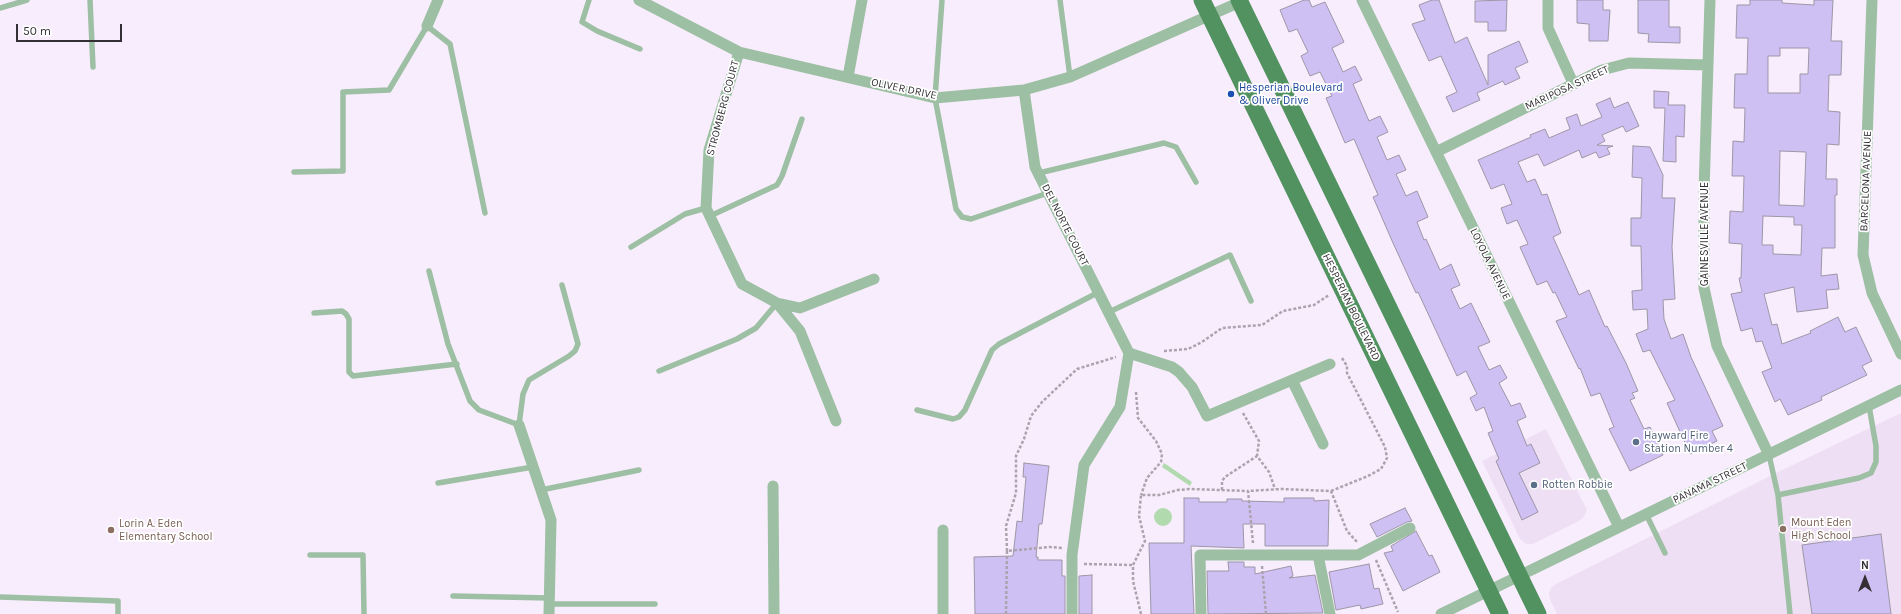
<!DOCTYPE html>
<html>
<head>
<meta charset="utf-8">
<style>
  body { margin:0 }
  #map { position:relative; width:1901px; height:614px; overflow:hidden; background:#f8edfc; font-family:Karla,sans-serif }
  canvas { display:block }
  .north { position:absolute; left:1845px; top:558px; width:40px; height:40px; -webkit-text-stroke:3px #fff; paint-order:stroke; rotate:0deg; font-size:11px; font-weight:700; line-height:16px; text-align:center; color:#332f35 }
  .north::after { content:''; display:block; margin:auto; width:14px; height:18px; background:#332f35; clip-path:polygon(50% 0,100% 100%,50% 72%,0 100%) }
  .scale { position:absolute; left:16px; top:24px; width:106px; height:18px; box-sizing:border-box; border:2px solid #332f35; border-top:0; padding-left:5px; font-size:12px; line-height:14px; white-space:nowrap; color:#332f35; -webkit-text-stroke:3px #fff; paint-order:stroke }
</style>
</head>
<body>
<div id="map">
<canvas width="1901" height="614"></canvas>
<div class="north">N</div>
<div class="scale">50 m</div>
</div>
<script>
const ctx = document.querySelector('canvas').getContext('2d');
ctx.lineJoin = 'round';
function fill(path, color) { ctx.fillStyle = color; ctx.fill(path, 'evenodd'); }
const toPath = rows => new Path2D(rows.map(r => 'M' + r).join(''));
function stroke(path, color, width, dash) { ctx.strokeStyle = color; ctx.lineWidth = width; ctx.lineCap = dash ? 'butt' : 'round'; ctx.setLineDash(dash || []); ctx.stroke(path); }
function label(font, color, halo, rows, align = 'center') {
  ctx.font = font + ' Karla,sans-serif'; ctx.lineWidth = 3.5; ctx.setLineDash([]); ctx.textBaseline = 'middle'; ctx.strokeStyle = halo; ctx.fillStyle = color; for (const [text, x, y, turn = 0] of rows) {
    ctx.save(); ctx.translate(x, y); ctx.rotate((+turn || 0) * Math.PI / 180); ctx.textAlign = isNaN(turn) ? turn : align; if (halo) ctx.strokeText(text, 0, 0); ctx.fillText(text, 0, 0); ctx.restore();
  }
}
fill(toPath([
  [1901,413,1901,614,1557,614,1550,599,1549,593,1551,588,1556,584,1776,473],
  [1546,429,1587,510,1583,518,1577,522,1533,544,1526,544,1520,539,1482,461]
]), '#efdff4');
fill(toPath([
  [1164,463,1192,482,1190,486,1162,467],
  '1154 517a9 9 0 1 1 18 0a9 9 0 1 1-18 0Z'
]), '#b1dbaf');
const building = toPath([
  [1304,0,1309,0,1312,7,1325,2,1344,42,1332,48,1343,72,1355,66,1362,80,1353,84,1369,121,1380,116,1388,132,1377,137,1387,160,1399,155,1406,170,1396,174,1406,196,1417,191,1428,217,1417,222,1424,240,1426,239,1440,270,1451,264,1460,285,1451,289,1460,309,1471,303,1490,342,1478,347,1489,370,1500,365,1507,378,1499,383,1511,406,1520,403,1526,417,1517,421,1527,446,1531,444,1540,463,1519,473,1538,512,1522,520,1496,461,1499,459,1488,433,1493,431,1484,407,1476,411,1470,398,1477,394,1466,371,1457,376,1418,292,1416,293,1393,243,1373,197,1378,195,1354,139,1345,143,1326,98,1332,96,1320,72,1310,76,1301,56,1308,52,1297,29,1289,32,1280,10,1304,0],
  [1432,0,1439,0,1455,43,1467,37,1488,85,1488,55,1519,41,1528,62,1515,68,1520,78,1505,85,1503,81,1477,93,1480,100,1453,112,1446,97,1457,92,1441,56,1429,61,1412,24,1425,20,1419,5,1432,0],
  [1507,0,1506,31,1488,31,1488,22,1475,22,1475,1,1507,0],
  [1577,0,1603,0,1603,10,1610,10,1608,41,1589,41,1589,24,1577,23,1577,0],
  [1638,0,1669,0,1669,27,1680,27,1680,43,1648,42,1649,34,1638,33,1638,0],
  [1750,0,1782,0,1782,3,1814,5,1814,0,1833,0,1831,41,1842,41,1841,75,1829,75,1828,111,1840,112,1839,145,1827,144,1826,179,1837,179,1837,195,1835,195,1835,248,1822,248,1821,276,1837,274,1839,289,1826,290,1828,308,1797,312,1794,287,1764,294,1772,325,1777,324,1782,344,1811,333,1810,331,1838,317,1845,332,1856,327,1872,361,1862,366,1867,375,1821,397,1822,400,1788,415,1780,399,1775,402,1762,372,1772,368,1762,341,1756,342,1752,328,1741,331,1731,294,1742,292,1739,278,1741,278,1742,244,1729,243,1730,211,1743,212,1744,176,1732,176,1733,141,1744,142,1745,108,1734,108,1735,74,1747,74,1748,38,1736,38,1737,5,1750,5,1750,0],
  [1780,48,1809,48,1808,74,1800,74,1800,93,1768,93,1768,56,1780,56,1780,48],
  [1780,151,1806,152,1804,206,1779,205,1780,151],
  [1763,216,1794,217,1794,225,1802,225,1801,255,1773,254,1773,245,1762,245,1763,216],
  [1654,91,1669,92,1668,105,1685,105,1684,137,1676,136,1676,162,1663,161,1665,108,1654,108,1654,91],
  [1610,98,1614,108,1628,102,1639,126,1626,132,1623,126,1602,135,1605,141,1597,145,1613,146,1607,148,1610,154,1599,158,1596,152,1582,158,1579,150,1544,166,1538,154,1518,162,1527,182,1535,179,1542,195,1547,194,1561,233,1553,237,1579,295,1589,290,1605,327,1607,326,1626,363,1638,391,1632,393,1635,398,1630,400,1644,429,1650,427,1663,455,1630,471,1609,429,1614,427,1600,393,1591,396,1580,368,1579,369,1556,321,1567,317,1555,292,1553,293,1547,281,1537,285,1520,247,1528,244,1517,220,1507,224,1501,208,1512,204,1504,184,1491,189,1478,160,1531,137,1530,135,1545,129,1549,138,1570,129,1566,118,1577,114,1581,126,1602,117,1596,104,1610,98],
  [1633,146,1650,147,1663,175,1662,198,1675,198,1672,247,1675,299,1663,300,1664,319,1671,339,1683,334,1691,357,1723,426,1712,431,1717,441,1690,454,1667,403,1675,400,1650,350,1643,352,1636,334,1648,329,1647,309,1633,310,1632,291,1642,290,1641,246,1631,246,1631,218,1641,218,1642,178,1632,177,1633,146],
  [1024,463,1049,466,1042,524,1039,524,1036,557,1038,557,1038,560,1062,560,1062,576,1065,576,1065,614,975,614,974,557,1013,556,1017,521,1022,522,1026,477,1023,477,1024,463],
  [1184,498,1199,498,1199,502,1227,502,1227,499,1242,499,1242,501,1284,502,1284,498,1314,498,1314,501,1329,500,1328,546,1265,546,1265,524,1243,524,1244,548,1191,546,1194,614,1151,614,1149,543,1184,543,1184,498],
  [1405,508,1412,521,1407,522,1377,537,1370,524,1405,508],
  [1416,531,1429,556,1432,555,1440,572,1403,591,1384,553,1393,551,1391,546,1416,531],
  [1881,534,1891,614,1812,614,1802,545,1881,534],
  [1228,562,1244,562,1244,567,1255,567,1255,574,1291,566,1293,576,1289,578,1315,575,1323,613,1208,614,1207,571,1229,571,1228,562],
  [1369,564,1374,589,1379,588,1383,604,1361,609,1360,605,1336,610,1329,572,1369,564],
  [1092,575,1092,614,1079,614,1079,576,1092,575]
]);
fill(building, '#cfc0f4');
stroke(building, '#9b97a6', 1);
stroke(toPath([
  [1164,351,1188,349,1202,342,1222,328,1262,325,1283,311,1314,305,1329,295],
  [1136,392,1138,418,1156,441,1162,454,1161,462,1147,478,1141,495],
  [1243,413,1259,441,1257,456],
  [1222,490,1222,481,1225,477,1257,456,1269,472,1275,489],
  [1331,491,1368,476,1381,469,1387,458,1385,447,1347,373,1347,366,1342,358,1341,359],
  [1253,543,1248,491,1281,489,1331,491,1347,531,1358,543],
  [1007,551,1006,526,1016,493,1016,456,1024,439,1031,416,1042,402,1077,369,1116,357],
  [1376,560,1398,612],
  [1084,564,1133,565],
  [1262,566,1266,614],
  [1006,614,1007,551,1050,547,1062,548],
  [1141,614,1133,581,1133,565,1145,541,1139,516,1141,495,1159,495,1178,490,1189,489,1248,491]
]), '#aba3ae', 2.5, [3, 2]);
stroke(toPath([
  [90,0,93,67],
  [589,0,582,22,597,31,640,49],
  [942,0,935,98,956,209,962,217,971,219,1048,193],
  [1060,0,1070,77],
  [0,8,27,0],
  [294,172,343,171,343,92,389,90,427,26,450,44,485,213],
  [1039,173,1164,143,1176,147,1196,182],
  [710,216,777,185,782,176,802,119],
  [631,247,685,214,706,208],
  [429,271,448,344,470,401,479,410,519,425,523,394,529,380,569,356,575,351,578,344,562,285],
  [1109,312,1230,255,1251,301],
  [314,313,342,311,346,314,349,319,349,372,353,376,457,364],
  [659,371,737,339,756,328,777,303],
  [917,410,953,419,959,417,965,410,992,350,999,344,1099,292],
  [1769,455,1778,495,1790,614],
  [438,483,533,467],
  [541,490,639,470],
  [1778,495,1859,478,1871,473,1876,462,1876,446,1869,406],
  [1646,514,1665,553],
  [310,555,363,555,364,614],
  [453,596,550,598],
  [0,597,118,601,118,614],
  [550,604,655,604]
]), '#9dbfa3', 5.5);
stroke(toPath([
  [639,0,739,52,935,98,1024,90,1070,77,1240,2],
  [1362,0,1619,527],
  [1548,0,1548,28,1573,83],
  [1710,0,1704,191,1704,288,1717,346,1769,455],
  [1872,0,1863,255,1872,293,1901,354],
  [427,26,438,0],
  [739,52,709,150,706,208,742,284,777,303,800,308,874,279],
  [848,77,862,0],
  [1024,90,1035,167,1129,353],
  [1436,152,1602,70,1629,63,1708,65],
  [777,303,800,331,836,421],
  [1129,353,1172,367,1179,372,1192,387,1207,416,1330,364],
  [1292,380,1323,444],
  [519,425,551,520,549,614],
  [773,486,774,614],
  [943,530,943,614],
  [1318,555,1330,614],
  [1072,614,1072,555,1084,465,1120,407,1129,353],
  [1201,614,1200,555,1358,555,1410,528],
  [1441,614,1901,390]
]), '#9dbfa3', 11);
stroke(toPath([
  [1202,0,1500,614],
  [1239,0,1538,614]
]), '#519260', 17);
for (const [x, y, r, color] of [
  [1231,94,4,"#1a4fb4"],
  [1636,442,4,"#5c6f8a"],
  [1534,485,4,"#5c6f8a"],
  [1783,529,4,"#8d6e63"],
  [111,530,4,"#8d6e63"]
]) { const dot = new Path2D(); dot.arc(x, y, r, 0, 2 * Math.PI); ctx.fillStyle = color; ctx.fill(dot); stroke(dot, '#fff', 1.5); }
label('11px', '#164399', '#fff', [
  ["Hesperian Boulevard",1239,88],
  ["& Oliver Drive",1239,101]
], 'left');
label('11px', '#332f35', '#fff', [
  ["MARIPOSA STREET",1567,88,-25],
  ["OLIVER DRIVE",904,89,12],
  ["STROMBERG COURT",723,108,-75],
  ["BARCELONA AVENUE",1866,181,-88],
  ["DEL NORTE COURT",1065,225,63],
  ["GAINESVILLE AVENUE",1705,234,-90],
  ["LOYOLA AVENUE",1490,264,64],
  ["HESPERIAN BOULEVARD",1351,307,64],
  ["PANAMA STREET",1710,483,-26]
]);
label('11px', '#4e5e75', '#fff', [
  ["Hayward Fire",1644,436],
  ["Station Number 4",1644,449],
  ["Rotten Robbie",1542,485]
], 'left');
label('11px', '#785e54', '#fff', [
  ["Mount Eden",1791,523],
  ["High School",1791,536],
  ["Lorin A. Eden",119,524],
  ["Elementary School",119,537]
], 'left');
</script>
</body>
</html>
